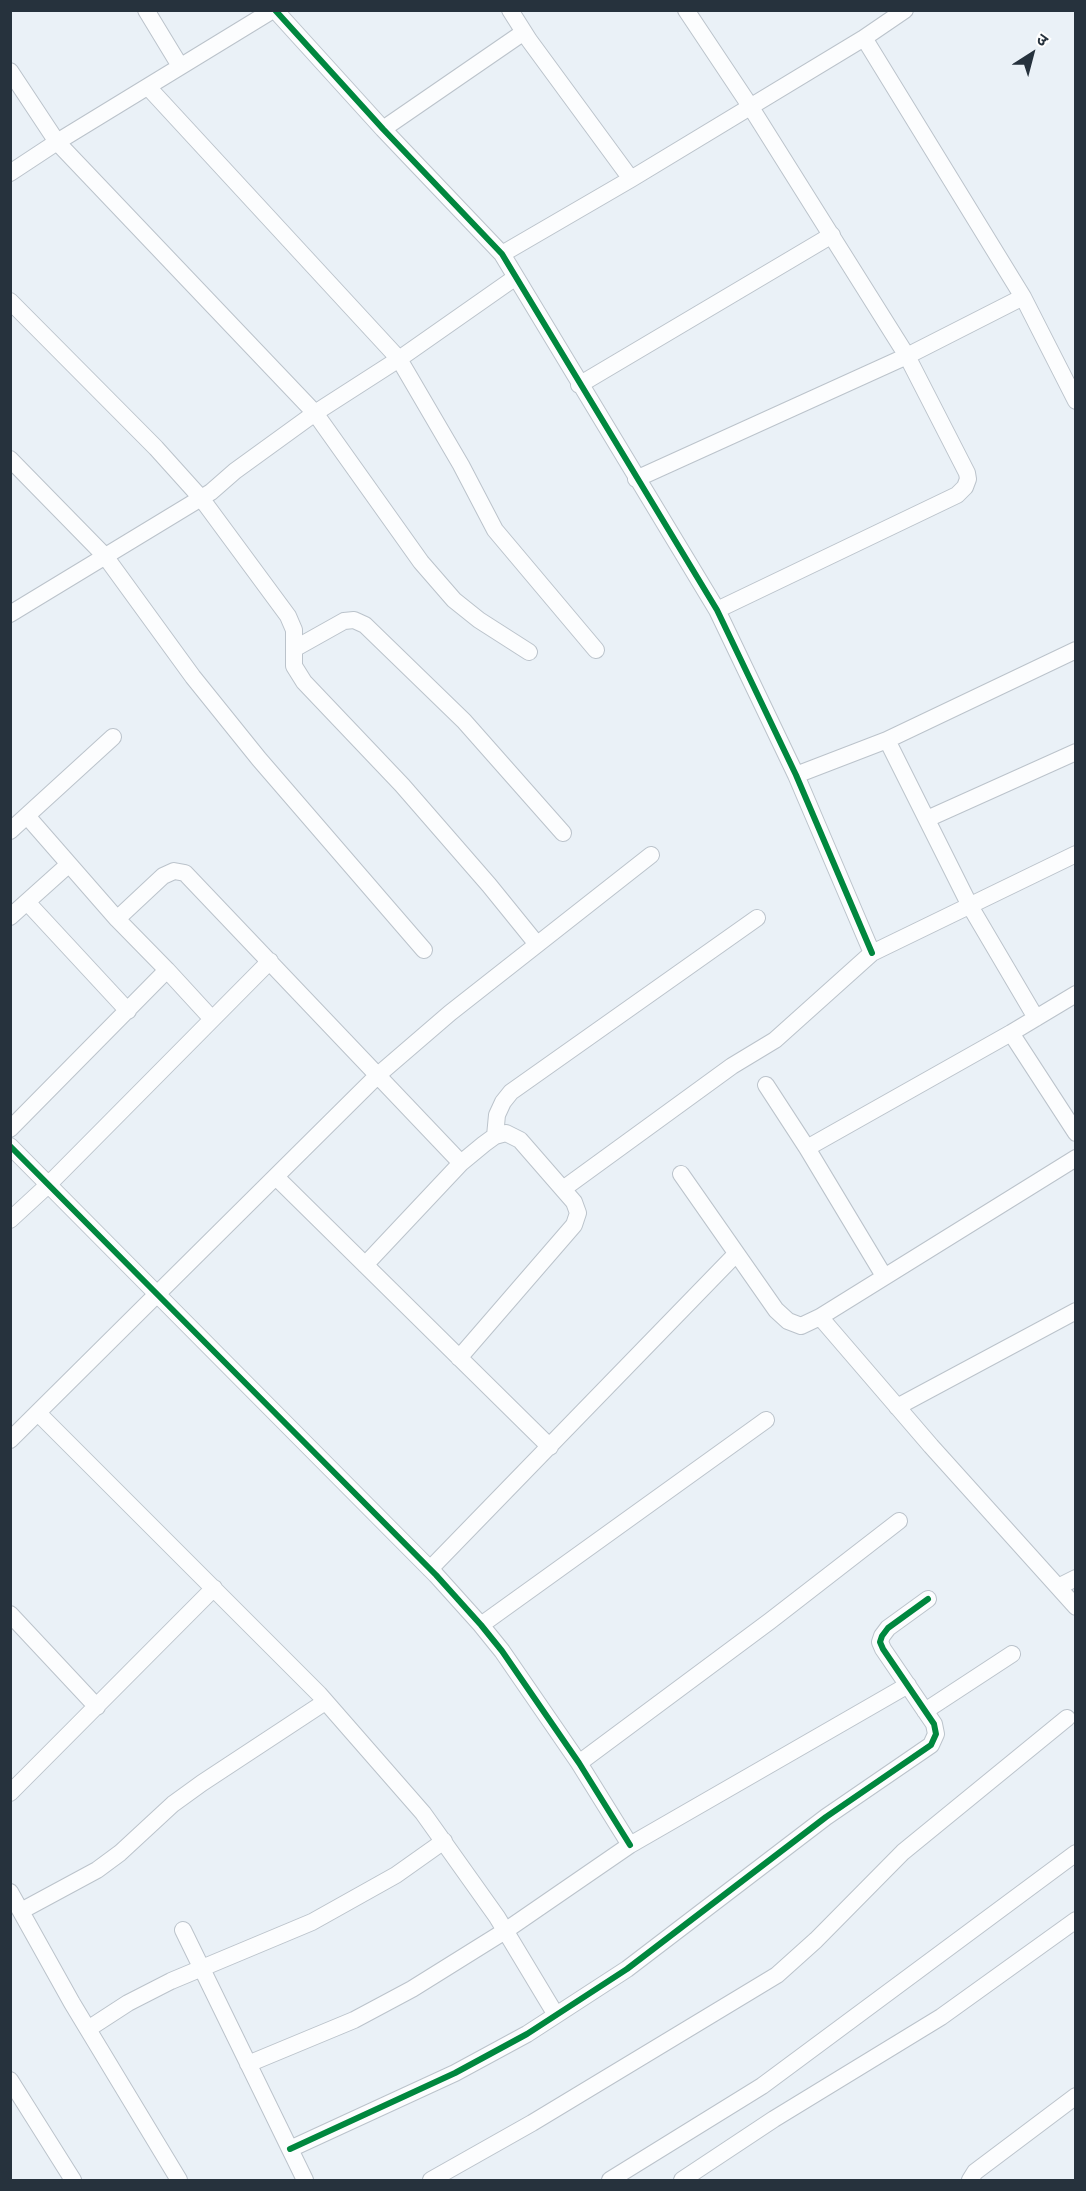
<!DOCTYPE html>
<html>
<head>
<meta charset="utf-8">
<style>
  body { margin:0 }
  #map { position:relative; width:1086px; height:2191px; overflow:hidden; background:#eaf1f7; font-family:"IBM Plex Serif","Noto Sans Devanagari",serif }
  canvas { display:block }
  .frame { position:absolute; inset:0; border:12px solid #26323d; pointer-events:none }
  .north { position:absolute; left:1002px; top:24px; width:60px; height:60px; -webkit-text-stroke:4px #fff; paint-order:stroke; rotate:36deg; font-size:16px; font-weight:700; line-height:24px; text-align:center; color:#26323d }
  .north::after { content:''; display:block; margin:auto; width:21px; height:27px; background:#26323d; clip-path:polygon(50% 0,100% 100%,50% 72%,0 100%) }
</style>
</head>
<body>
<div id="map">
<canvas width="1086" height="2191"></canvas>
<div class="frame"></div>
<div class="north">उ</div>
</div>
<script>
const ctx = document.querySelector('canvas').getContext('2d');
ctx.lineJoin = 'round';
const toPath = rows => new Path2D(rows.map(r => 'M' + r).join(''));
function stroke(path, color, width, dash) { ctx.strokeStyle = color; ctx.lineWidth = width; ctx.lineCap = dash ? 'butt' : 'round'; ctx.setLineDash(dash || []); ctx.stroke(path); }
const street = toPath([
  [146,10,180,66],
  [275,10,383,129,502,254,717,610,796,775,872,953],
  [510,10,529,40,631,179],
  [686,10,750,106,907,356,967,473,968,479,965,487,957,495,717,610],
  [864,38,1023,297,1076,401],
  [10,71,57,142,315,413,421,562,454,600,479,620,529,652],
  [148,87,399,359,461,465,495,530,596,650],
  [383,129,524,32],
  [10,173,57,142,273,10],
  [502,254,631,179,864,38,905,10],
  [10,301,156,448,201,498,288,616,294,630,294,666,304,682,402,785,489,885,536,943],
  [579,385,832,235],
  [10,459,105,556,193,677,259,759,424,950],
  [636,479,907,356,1023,297],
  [10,614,211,492,235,471,315,413,399,359,516,277],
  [294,649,344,621,354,620,365,625,464,721,563,833],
  [887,740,970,906,1036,1018],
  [796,775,887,740,1076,650],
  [27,816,117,919,167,970,212,1019],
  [927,819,1076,752],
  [10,831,113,737],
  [27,902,128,1011],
  [10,917,68,865],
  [117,919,163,876,174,871,185,873,461,1163],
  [1011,1033,1076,1133],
  [766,1085,807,1148,884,1276],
  [10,1129,167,970],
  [495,1136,497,1115,503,1102,511,1092,757,918],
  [10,1146,436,1575,481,1625,502,1651,579,1763,630,1845],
  [807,1148,1011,1033,1076,994],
  [681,1174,776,1310,788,1321,801,1326,820,1317,1076,1158],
  [276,1177,550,1447],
  [563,1189,732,1066,775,1040,872,953,1076,854],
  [10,1220,48,1185,270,961],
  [365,1265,461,1163,484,1144,495,1136,506,1133,520,1140,574,1202,578,1213,574,1225,459,1358],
  [820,1317,931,1446,1076,1607],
  [897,1407,1076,1311],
  [38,1413,319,1694,423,1813,497,1917,556,2015],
  [10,1440,378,1075,450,1013,651,855],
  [430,1569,736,1254],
  [1058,1587,1076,1578],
  [10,1614,97,1707],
  [481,1625,766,1420],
  [925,1711,1012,1654],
  [579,1763,770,1621,899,1521],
  [10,1793,214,1588],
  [10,1892,72,2003,179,2180],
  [21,1911,97,1870,120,1853,173,1804,202,1783,325,1702],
  [183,1930,305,2180],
  [88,2029,128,2003,171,1981,312,1922,396,1875,444,1841],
  [248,2064,354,2020,412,1989,505,1931,630,1845,908,1685],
  [10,2080,73,2180],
  [290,2149,455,2073,527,2034,627,1969,826,1817,931,1745,936,1734,934,1724,883,1649,880,1642,882,1636,888,1628,928,1599],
  [431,2180,532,2123,777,1975,816,1940,903,1852,1067,1718],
  [610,2180,762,2086,1076,1853],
  [682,2180,774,2119,941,2017,1076,1920],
  [970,2180,975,2172,1076,2096]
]);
stroke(street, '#bbc3cb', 18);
stroke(street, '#fcfdfe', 16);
stroke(toPath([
  [275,10,383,129,502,254,717,610,796,775,872,953],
  [10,1146,436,1575,481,1625,502,1651,579,1763,630,1845],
  [290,2149,455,2073,527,2034,627,1969,826,1817,931,1745,936,1734,934,1724,883,1649,880,1642,882,1636,888,1628,928,1599]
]), '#00873e', 6);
</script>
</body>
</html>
